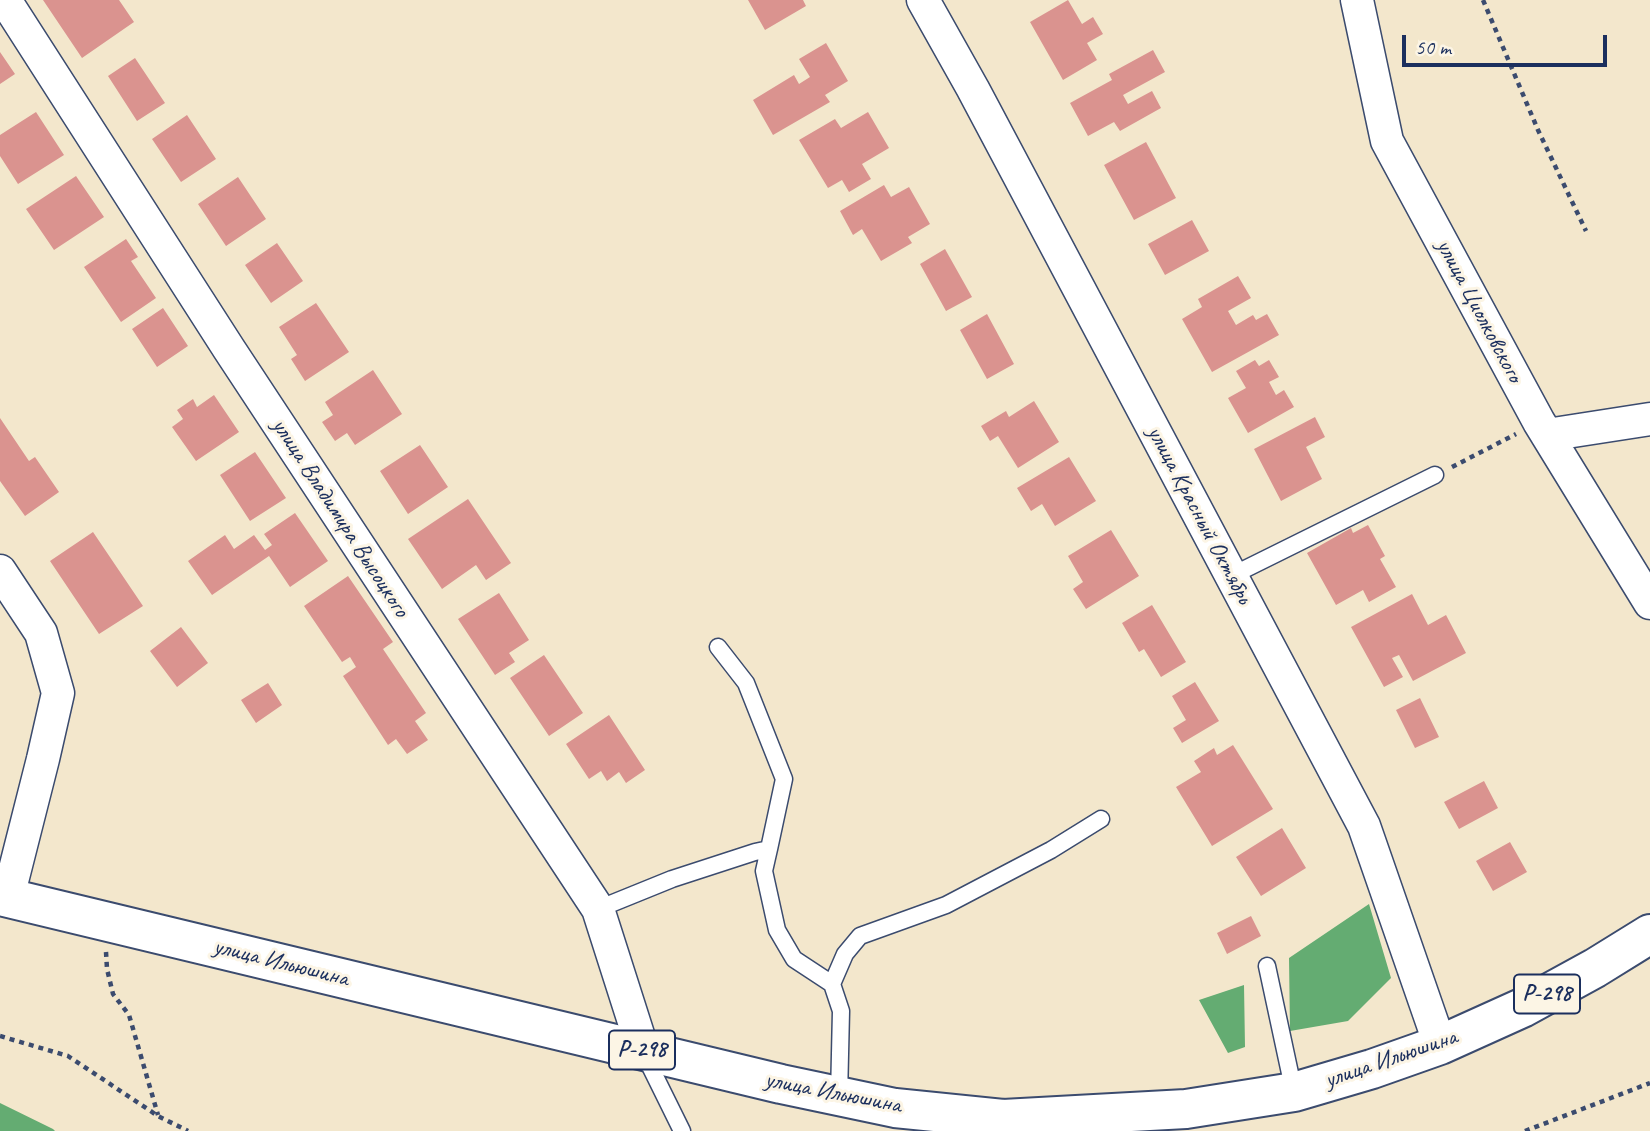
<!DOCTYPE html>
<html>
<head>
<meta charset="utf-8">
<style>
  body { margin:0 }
  #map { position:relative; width:1650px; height:1131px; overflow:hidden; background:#f3e7cc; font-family:Caveat,sans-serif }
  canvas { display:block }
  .scale { position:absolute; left:1402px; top:35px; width:205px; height:32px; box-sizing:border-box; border:4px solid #1b2f5e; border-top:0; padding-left:9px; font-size:21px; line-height:24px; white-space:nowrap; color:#1b2f5e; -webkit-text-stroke:5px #fcf5e5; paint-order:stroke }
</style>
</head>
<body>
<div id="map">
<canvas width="1650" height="1131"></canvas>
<div class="scale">50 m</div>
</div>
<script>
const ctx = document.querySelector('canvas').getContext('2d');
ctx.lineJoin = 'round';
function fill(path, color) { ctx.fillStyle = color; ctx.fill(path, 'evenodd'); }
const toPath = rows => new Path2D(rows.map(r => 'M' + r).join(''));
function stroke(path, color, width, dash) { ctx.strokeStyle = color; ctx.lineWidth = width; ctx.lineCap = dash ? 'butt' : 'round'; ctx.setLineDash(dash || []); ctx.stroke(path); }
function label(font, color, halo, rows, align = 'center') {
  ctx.font = font + ' Caveat,sans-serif'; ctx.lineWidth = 6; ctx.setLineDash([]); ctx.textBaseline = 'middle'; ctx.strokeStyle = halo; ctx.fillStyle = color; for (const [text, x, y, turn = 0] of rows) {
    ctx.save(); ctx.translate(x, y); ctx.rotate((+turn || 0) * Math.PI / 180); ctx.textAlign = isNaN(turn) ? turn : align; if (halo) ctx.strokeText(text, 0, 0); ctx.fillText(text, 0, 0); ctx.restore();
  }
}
fill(toPath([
  [1369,904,1391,978,1348,1021,1290,1031,1289,958],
  [1244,985,1245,1047,1228,1053,1199,1000],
  [0,1103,53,1129,55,1131,0,1131]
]), '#64ac72');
fill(toPath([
  [43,0,119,0,134,22,82,58],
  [748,0,803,0,806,6,765,30],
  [1068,0,1082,24,1093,17,1103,34,1087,43,1097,60,1063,80,1030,22],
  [826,43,848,81,825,95,830,102,773,135,753,100,794,75,799,84,810,77,799,59],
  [1153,50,1165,72,1123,95,1128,104,1152,91,1161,108,1120,131,1114,122,1088,136,1070,103,1112,80,1109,74],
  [0,52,15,74,0,84],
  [135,58,165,103,137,121,108,76],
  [36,112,64,155,18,184,0,156,0,135],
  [868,112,889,148,862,164,871,179,849,192,842,180,828,188,799,140,835,119,841,128],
  [187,115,216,159,181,182,152,139],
  [1146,142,1176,198,1134,220,1104,165],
  [76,176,104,217,54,250,26,209],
  [238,177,266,219,226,246,198,204],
  [884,185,891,197,909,187,930,224,908,237,912,243,881,261,862,229,853,235,840,211],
  [1192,220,1209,251,1165,275,1148,244],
  [126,239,138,257,131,261,156,298,121,322,84,267],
  [277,243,303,281,271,303,245,265],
  [945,249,972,297,946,311,920,264],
  [1238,276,1251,298,1228,311,1236,325,1253,315,1256,320,1267,314,1279,335,1212,372,1182,319,1202,307,1198,299],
  [316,303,349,352,305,381,291,359,297,355,279,327],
  [163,308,188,346,157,367,132,329],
  [987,314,1014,364,987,379,960,330],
  [1255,360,1259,366,1269,360,1279,377,1269,382,1276,395,1284,390,1294,407,1248,433,1228,398,1246,388,1236,371],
  [373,370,402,414,355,445,347,433,335,441,322,422,333,415,325,402],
  [214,395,239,432,196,461,172,427,183,419,177,410,193,399,197,407],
  [1034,401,1059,442,1018,468,998,436,990,441,981,426,1006,411,1009,417],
  [1315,417,1325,437,1306,447,1322,479,1281,501,1254,449],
  [0,418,29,461,35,457,59,492,25,516,0,481],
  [420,445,448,487,408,514,380,471],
  [255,452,286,498,250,521,220,475],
  [1069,457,1096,501,1055,526,1042,504,1031,511,1017,488],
  [468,499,511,563,486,580,476,565,442,589,408,539],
  [295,513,328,561,290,587,269,556,212,595,188,561,225,535,234,549,254,535,265,550,272,545,264,534],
  [1368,525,1385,556,1380,559,1396,587,1369,602,1363,590,1336,605,1307,553,1351,528,1353,533],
  [1111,530,1139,576,1086,609,1073,589,1083,582,1068,556],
  [93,532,143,606,99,634,50,561],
  [348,576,393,642,383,649,426,713,415,721,428,740,407,754,396,739,388,745,343,676,356,667,350,657,342,662,304,606],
  [499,593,529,640,509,653,515,662,495,675,458,619],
  [1412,594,1428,625,1446,615,1466,653,1413,681,1399,655,1392,658,1403,677,1384,687,1351,627],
  [1152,605,1186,662,1161,677,1144,649,1139,652,1122,623],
  [181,627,208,663,177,687,150,651],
  [544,655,583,713,549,736,510,678],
  [1195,682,1219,721,1182,743,1173,728,1186,720,1172,696],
  [268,683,282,705,256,723,241,700],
  [1420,698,1439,737,1415,748,1396,710],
  [609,715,645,770,626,783,619,772,607,781,601,771,589,779,566,744],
  [1233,745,1273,809,1212,846,1176,787,1201,772,1194,761,1214,748,1217,755],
  [1484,781,1498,808,1459,829,1444,802],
  [1282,828,1306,868,1261,896,1236,857],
  [1510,842,1527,872,1493,891,1476,861],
  [1251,916,1261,936,1227,954,1217,933]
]), '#da938f');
const lane = toPath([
  [1231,576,1435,475],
  [769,849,764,871,777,930,794,959,832,984,841,1011,839,1097],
  [598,909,672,879,755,852,769,849,784,779,746,683,718,647],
  [1267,966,1294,1092],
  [832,984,845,954,860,936,946,905,1051,850,1101,819],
  [645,1056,682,1131]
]);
const street = toPath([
  [5,0,229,349,598,909,643,1050],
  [923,0,973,89,1364,826,1440,1045],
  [1357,0,1387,141,1539,422,1650,603],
  [1547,435,1650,419],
  [0,571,41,633,58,693,43,759,8,897]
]);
const highway = toPath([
  [0,896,781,1084,895,1108,1003,1119,1186,1109,1294,1092,1372,1069,1440,1045,1522,1008,1595,968,1650,934]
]);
stroke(lane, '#3b4b6e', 19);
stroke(street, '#3b4b6e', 35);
stroke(highway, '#3b4b6e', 42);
stroke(toPath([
  [1483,0,1538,130,1586,231],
  [1452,467,1516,434],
  [106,952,107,969,113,994,129,1015,158,1115],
  [0,1036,68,1056,158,1116,188,1131],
  [1525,1131,1650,1083]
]), '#3b4b6e', 4.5, [5, 5]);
stroke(lane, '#fff', 16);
stroke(street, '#fff', 32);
stroke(highway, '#fff', 38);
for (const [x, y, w] of [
  [1547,994,66],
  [642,1050,66]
]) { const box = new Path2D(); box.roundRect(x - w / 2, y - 19.5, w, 39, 5); ctx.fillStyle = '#fcf5e5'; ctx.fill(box); stroke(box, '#1b2f5e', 2); }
label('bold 23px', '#1b2f5e', null, [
  ["Р-298",1547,994],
  ["Р-298",642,1050]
]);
label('24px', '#1b2f5e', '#fcf5e5', [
  ["улица Циолковского",1479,311,62],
  ["улица Красный Октябрь",1199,515,62],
  ["улица Владимира Высоцкого",340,518,57],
  ["улица Ильюшина",281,963,14],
  ["улица Ильюшина",1391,1059,-19],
  ["улица Ильюшина",833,1093,11]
]);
</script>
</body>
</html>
